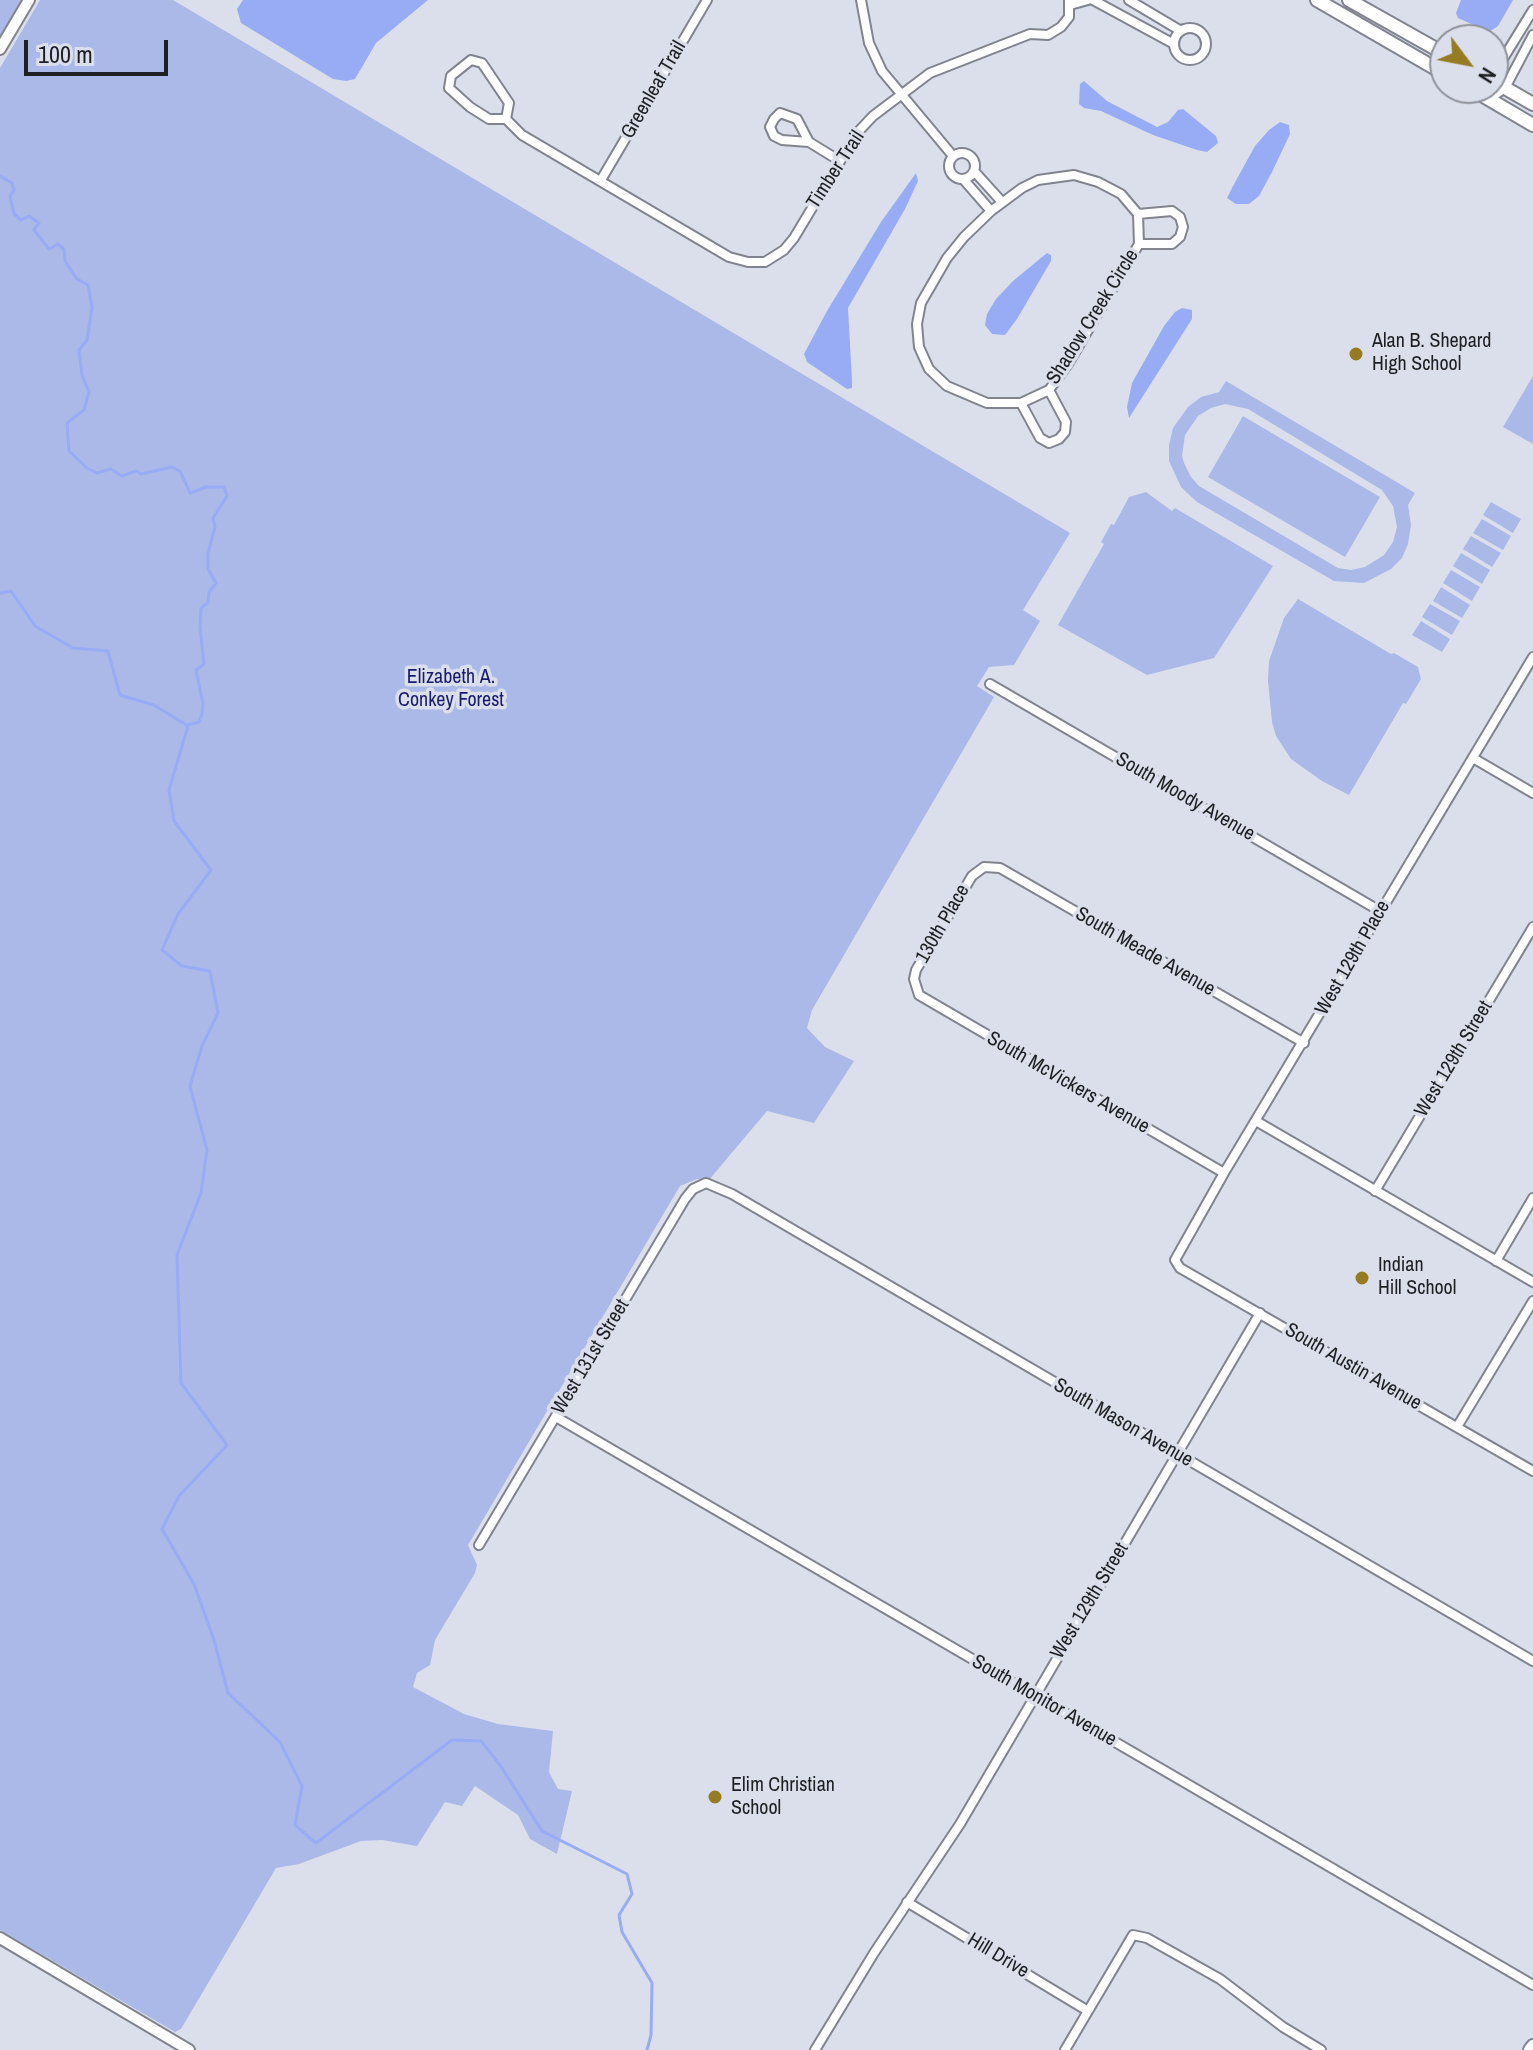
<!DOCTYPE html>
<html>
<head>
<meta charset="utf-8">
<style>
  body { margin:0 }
  #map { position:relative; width:1533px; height:2050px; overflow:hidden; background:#dbdfeb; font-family:"Archivo Narrow",sans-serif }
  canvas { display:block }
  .north { position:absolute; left:1429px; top:24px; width:80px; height:80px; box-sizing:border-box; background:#dbdfeb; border:2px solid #8f929b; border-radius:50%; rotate:122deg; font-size:22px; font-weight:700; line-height:32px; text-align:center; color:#1e1f23 }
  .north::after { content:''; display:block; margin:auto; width:28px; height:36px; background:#957c24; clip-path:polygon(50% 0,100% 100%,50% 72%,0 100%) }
  .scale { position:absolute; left:24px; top:40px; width:144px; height:36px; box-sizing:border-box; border:4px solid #1e1f23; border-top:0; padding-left:10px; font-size:24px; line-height:28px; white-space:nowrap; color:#1e1f23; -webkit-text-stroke:6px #dbdfeb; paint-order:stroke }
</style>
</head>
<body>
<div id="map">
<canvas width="1533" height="2050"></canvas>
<div class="north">N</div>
<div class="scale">100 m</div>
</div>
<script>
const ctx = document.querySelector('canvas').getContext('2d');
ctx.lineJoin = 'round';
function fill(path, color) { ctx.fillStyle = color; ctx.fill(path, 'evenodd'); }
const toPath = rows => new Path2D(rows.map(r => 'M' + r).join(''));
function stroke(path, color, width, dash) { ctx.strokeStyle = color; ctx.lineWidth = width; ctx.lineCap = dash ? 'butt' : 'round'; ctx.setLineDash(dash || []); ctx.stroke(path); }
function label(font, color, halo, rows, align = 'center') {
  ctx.font = font + ' "Archivo Narrow",sans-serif'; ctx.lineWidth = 7; ctx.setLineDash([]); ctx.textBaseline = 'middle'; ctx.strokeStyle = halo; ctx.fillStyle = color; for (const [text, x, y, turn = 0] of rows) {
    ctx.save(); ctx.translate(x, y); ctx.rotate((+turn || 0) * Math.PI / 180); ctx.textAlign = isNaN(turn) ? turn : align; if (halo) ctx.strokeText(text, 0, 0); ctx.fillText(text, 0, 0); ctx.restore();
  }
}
fill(toPath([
  [0,0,21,0,0,36],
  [40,0,173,0,1070,533,1023,610,1040,621,1014,665,989,667,977,686,994,697,812,1010,807,1028,825,1047,854,1061,814,1123,767,1111,709,1180,697,1179,680,1186,468,1545,477,1565,475,1573,435,1640,430,1665,417,1673,413,1687,464,1714,498,1724,553,1731,549,1772,558,1789,572,1791,557,1854,530,1839,518,1815,475,1786,462,1806,445,1802,417,1846,382,1840,361,1841,299,1864,276,1868,181,2029,175,2032,0,1930,0,68],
  [1533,376,1533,444,1503,427],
  [1226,381,1415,493,1408,505,1411,525,1408,544,1402,558,1391,569,1364,583,1334,581,1197,502,1181,487,1169,461,1169,445,1173,428,1188,407,1201,397,1219,392],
  [1225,404,1248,409,1382,490,1393,506,1397,527,1393,542,1384,555,1365,567,1351,570,1338,568,1199,486,1191,477,1184,463,1182,456,1185,435,1198,416,1211,408],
  [1243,416,1380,497,1345,557,1208,477],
  [1146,492,1172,511,1175,508,1273,566,1214,658,1147,675,1058,625,1104,544,1101,542,1111,524,1114,525,1129,497],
  [1491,502,1521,519,1513,533,1483,515],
  [1482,519,1511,536,1503,550,1473,533],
  [1471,536,1501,553,1492,567,1463,549],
  [1461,553,1490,570,1482,584,1453,566],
  [1451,570,1480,587,1472,601,1443,583],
  [1441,587,1470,605,1462,618,1433,601],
  [1298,599,1391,654,1394,653,1418,667,1421,679,1406,704,1403,703,1349,795,1322,781,1291,759,1276,736,1272,722,1268,681,1269,661,1284,618],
  [1430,604,1460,621,1452,635,1422,617],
  [1421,621,1450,639,1442,652,1412,635]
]), '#abb9e8');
fill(toPath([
  [243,0,428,0,376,43,355,79,346,81,333,79,241,23,237,9],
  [1461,0,1513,0,1498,26,1489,32,1458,18,1456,13],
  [1084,81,1107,101,1157,127,1168,122,1178,110,1183,109,1216,136,1218,143,1207,152,1197,150,1153,135,1101,111,1084,108,1079,104,1080,84],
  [1280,122,1289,125,1290,134,1272,172,1259,196,1249,204,1236,204,1227,198,1233,186,1255,146,1269,130],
  [916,173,918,181,905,209,848,308,852,380,852,388,847,389,807,362,804,354,827,311,881,222],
  [1047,253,1051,255,1051,261,1017,319,1005,335,992,334,985,325,987,314,996,299,1013,281],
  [1182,308,1192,310,1192,319,1129,418,1127,407,1132,383,1164,326,1175,312]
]), '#98acf5');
stroke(toPath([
  [0,176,12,183,14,190,10,196,14,214,21,220,29,216,39,223,34,230,49,249,58,244,64,249,65,261,77,279,88,285,92,307,87,340,79,350,82,375,89,392,84,410,67,423,69,451,87,468,97,473,111,469,122,476,136,471,141,474,172,467,180,471,190,493,206,487,224,487,227,496,213,518,215,527,208,554,208,569,216,583,209,592,208,603,201,608,200,627,204,664,196,670,203,704,202,714,199,722,188,725],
  [0,593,11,591,35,626,73,648,108,651,120,695,154,705,188,726,169,790,174,821,211,870,178,914,162,950,182,966,210,971,218,1013,202,1046,190,1086,207,1150,201,1193,177,1255,181,1383,227,1445,179,1496,162,1529,194,1584,214,1640,228,1693,280,1742,302,1786,295,1825,316,1843,452,1740,481,1741,500,1765,542,1831,627,1874,632,1894,619,1915,622,1932,652,1983,651,2035,647,2050]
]), '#98acf5', 3);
const minor = toPath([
  [861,0,869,43,882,71,953,156],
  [1093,0,1174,44],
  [1129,0,1181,31],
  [1070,5,1088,0],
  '1174 44a16 16 0 1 1 32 0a16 16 0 1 1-32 0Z',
  [1493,75,1533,10],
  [1489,99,1505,88,1533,35],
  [506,119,489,119,470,107,449,88,451,76,471,60,482,63,509,103,506,119,522,135,729,257,748,262,765,262,784,250,794,238,857,133,873,116,930,73,1030,34,1048,35,1061,27,1069,17,1069,0],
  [809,142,797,119,780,113,774,119,770,127,774,136,782,140,809,142,840,161],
  '949 166a13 13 0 1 1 26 0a13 13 0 1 1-26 0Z',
  [974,171,1002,202],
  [1074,175,1098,182,1121,194,1138,214,1139,244,1068,364,1049,390,1021,403,987,403,947,386,929,369,919,347,917,324,921,303,947,258,964,237,991,211,1022,188,1038,180,1074,175],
  [601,180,707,0],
  [964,180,991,211],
  [1138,214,1172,211,1180,217,1183,227,1180,237,1172,244,1139,244],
  [1021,403,1040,438,1049,443,1059,439,1065,432,1066,422,1049,390],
  [1533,657,1224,1173,1175,1260,1180,1268,1533,1471],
  [990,684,1380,911],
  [1473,758,1533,793],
  [1256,1121,1533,1282],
  [1224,1173,919,995,914,979,916,970,972,876,984,867,1000,868,1304,1043],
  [1375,1191,1533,927],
  [1496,1261,1533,1198],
  [556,1417,1533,1985],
  [1457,1427,1533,1301],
  [479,1545,685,1199,693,1189,706,1183,732,1194,1533,1661],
  [907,1902,1088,2011],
  [815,2050,874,1953,960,1824,1260,1313],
  [1065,2050,1133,1935,1147,1938,1220,1979,1283,2027,1321,2050]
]);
const tertiary = toPath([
  [0,49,29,0],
  [0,1938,189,2050]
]);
const secondary = toPath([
  [1317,0,1445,74],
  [1349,0,1445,54],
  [1493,81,1533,104],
  [1470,88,1533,125],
  [1530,2050,1533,2046]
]);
stroke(minor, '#81848f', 12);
stroke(tertiary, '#81848f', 14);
stroke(secondary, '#81848f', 16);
stroke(minor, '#fff', 8);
stroke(tertiary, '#fff', 10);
stroke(secondary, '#fff', 12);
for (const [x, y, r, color] of [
  [1356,354,8,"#957c24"],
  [1362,1278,8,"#957c24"],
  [715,1797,8,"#957c24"]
]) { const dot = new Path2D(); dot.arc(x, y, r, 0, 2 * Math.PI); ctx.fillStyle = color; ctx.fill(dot); stroke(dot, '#dbdfeb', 3); }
label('20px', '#1e1f23', '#dbdfeb', [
  ["Greenleaf Trail",654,90,-60],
  ["Timber Trail",836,170,-57],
  ["Shadow Creek Circle",1093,317,-58],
  ["South Moody Avenue",1185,797,30],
  ["130th Place",943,924,-60],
  ["South Meade Avenue",1145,952,30],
  ["West 129th Place",1353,958,-60],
  ["West 129th Street",1454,1059,-59],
  ["South McVickers Avenue",1068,1083,30],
  ["West 131st Street",591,1357,-59],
  ["South Austin Avenue",1353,1367,30],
  ["South Mason Avenue",1123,1423,30],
  ["West 129th Street",1090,1601,-59],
  ["South Monitor Avenue",1044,1701,30],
  ["Hill Drive",998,1956,31]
]);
label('20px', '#1e1f23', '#dbdfeb', [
  ["Alan B. Shepard",1372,342],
  ["High School",1372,365],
  ["Indian",1378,1266],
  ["Hill School",1378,1289],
  ["Elim Christian",731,1786],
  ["School",731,1809]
], 'left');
label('20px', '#181b6d', '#dbdfeb', [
  ["Elizabeth A.",451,678],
  ["Conkey Forest",451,701]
]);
</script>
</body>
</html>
